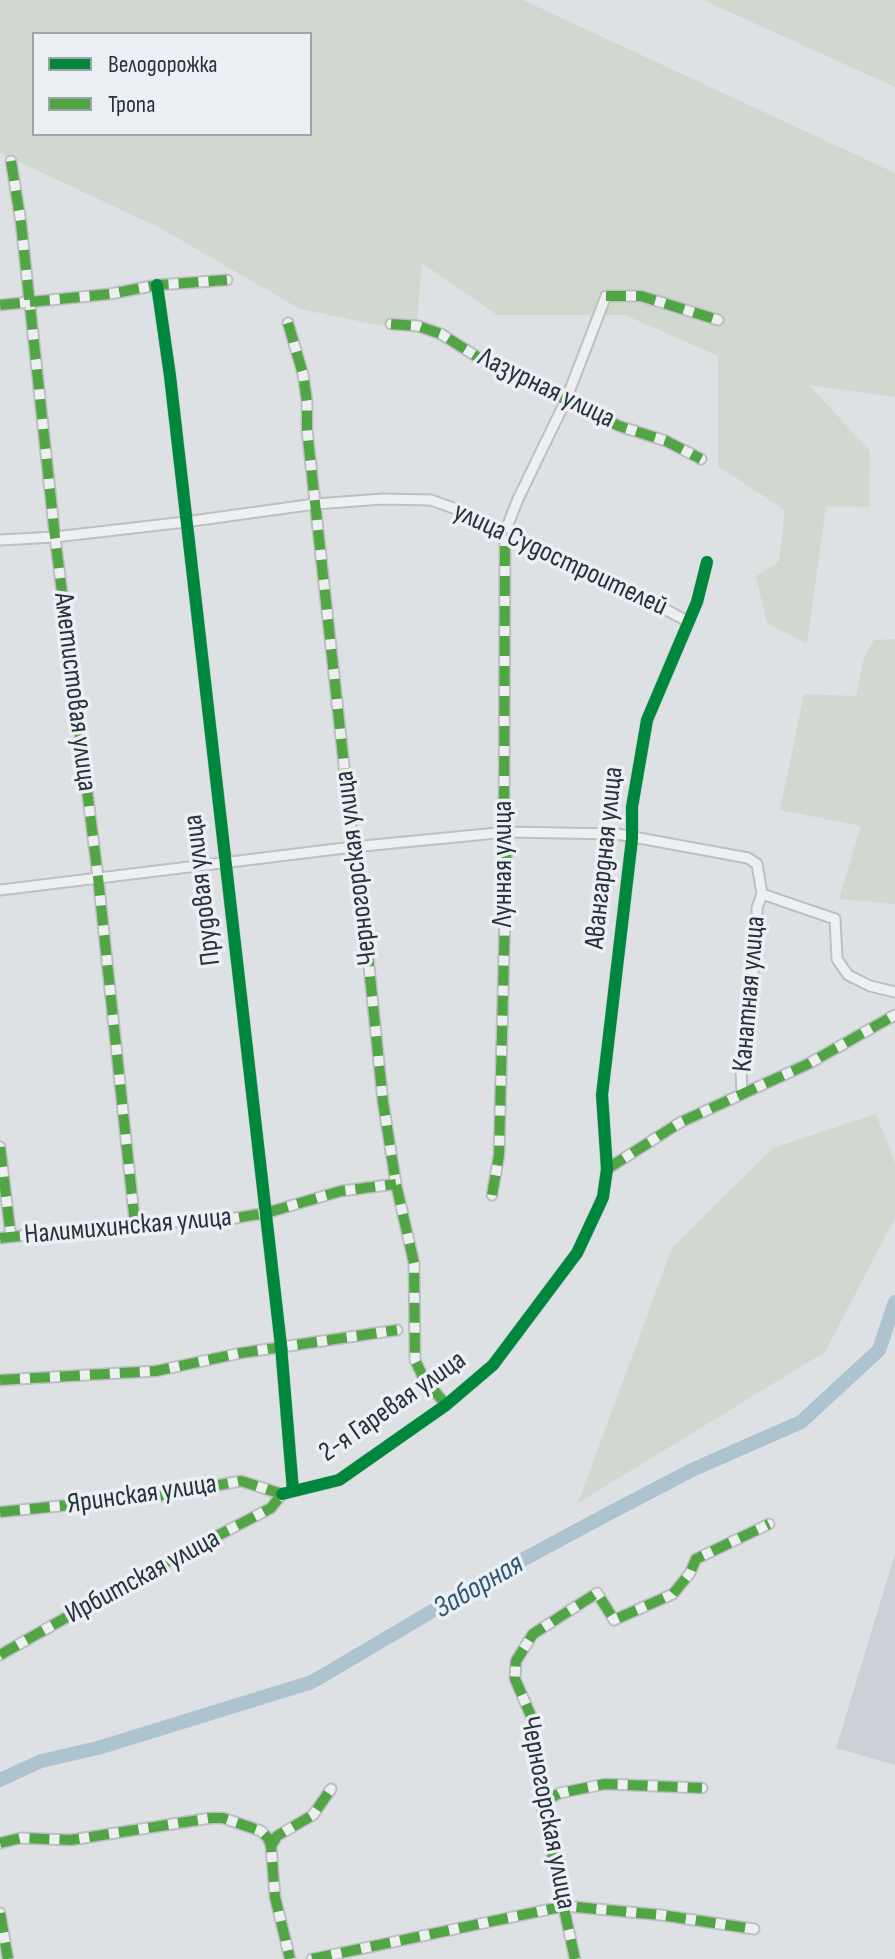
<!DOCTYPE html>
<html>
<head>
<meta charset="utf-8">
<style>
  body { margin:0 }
  #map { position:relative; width:895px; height:1959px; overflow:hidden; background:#dee1e4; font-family:"Sofia Sans Condensed",sans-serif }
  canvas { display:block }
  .legend { position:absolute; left:32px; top:32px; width:280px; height:104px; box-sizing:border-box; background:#ecf0f4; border:2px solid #9da4aa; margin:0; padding:10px 14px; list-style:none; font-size:24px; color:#27323c }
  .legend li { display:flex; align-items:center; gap:16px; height:40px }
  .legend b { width:40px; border:2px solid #9da4aa }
</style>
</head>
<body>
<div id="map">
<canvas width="895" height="1959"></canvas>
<ul class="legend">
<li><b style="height:10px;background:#00873e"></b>Велодорожка</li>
<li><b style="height:10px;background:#51a545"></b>Тропа</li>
</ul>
</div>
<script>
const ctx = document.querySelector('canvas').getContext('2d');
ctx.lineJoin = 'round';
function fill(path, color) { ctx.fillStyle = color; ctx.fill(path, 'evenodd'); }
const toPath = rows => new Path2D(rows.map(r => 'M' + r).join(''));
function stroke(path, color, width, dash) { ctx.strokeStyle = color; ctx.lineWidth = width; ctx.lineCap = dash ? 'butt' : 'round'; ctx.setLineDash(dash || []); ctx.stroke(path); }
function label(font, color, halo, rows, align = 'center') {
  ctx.font = font + ' "Sofia Sans Condensed",sans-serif'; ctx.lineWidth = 7; ctx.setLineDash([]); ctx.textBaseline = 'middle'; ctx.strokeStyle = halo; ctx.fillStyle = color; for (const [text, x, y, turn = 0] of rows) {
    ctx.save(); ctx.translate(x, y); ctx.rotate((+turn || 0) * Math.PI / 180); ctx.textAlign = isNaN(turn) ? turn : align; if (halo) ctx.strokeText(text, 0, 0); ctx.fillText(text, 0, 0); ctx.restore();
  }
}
fill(toPath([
  [895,1554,895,1765,836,1748]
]), '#cdd1d7');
fill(toPath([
  [0,0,523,0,895,173,895,397,809,385,870,451,869,507,826,506,807,644,767,623,756,576,779,561,785,510,718,466,718,356,625,315,497,315,422,263,416,333,300,309,160,228,0,153],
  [34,34,310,34,310,134,34,134],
  [703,0,895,0,895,87],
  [895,639,895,904,839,899,861,826,780,810,804,694,856,696,864,657,874,640],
  [876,1114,895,1163,895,1218,825,1352,578,1503,672,1248,773,1148]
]), '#d0d8cf');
stroke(toPath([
  [0,1780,41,1761,98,1748,312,1682,485,1580,604,1516,692,1470,801,1422,879,1350,895,1302]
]), '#adc3cf', 14);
const minor = toPath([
  [11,161,21,223,55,537,98,877,135,1224],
  [157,285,170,376,281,1346,293,1491],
  [0,305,110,294,157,285,227,280],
  [288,323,303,374,307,402,307,430,353,847,358,860,383,1102,396,1184,414,1263,415,1360,423,1377,446,1405],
  [391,324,418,326,441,334,479,358,619,426,666,441,701,459],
  [0,540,55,537,185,522,315,504,383,499,431,500,467,513,533,546,625,588,689,622],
  [0,890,353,847,507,832,617,834,748,858,757,864,762,894],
  [762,894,835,919,837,959,848,975,870,986,895,992],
  [742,1094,741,1070,749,994,757,952,757,908,762,894],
  [0,1147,11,1237],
  [607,1169,681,1122,808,1064,895,1015],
  [492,1195,499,1155,507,832,504,820,505,532,518,499,566,400,606,296,641,296,718,320],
  [0,1238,135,1224,229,1219,266,1213,341,1191,396,1184],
  [0,1380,156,1371,241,1353,397,1330],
  [282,1494,339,1480,446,1405,493,1365,577,1253,599,1206,603,1197,607,1169,602,1095,632,839,632,807,647,720,697,602,707,562],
  [0,1512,158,1496,241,1481,282,1494],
  [0,1655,136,1578,271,1508,282,1494],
  [541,1803,560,1793,605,1784,702,1788],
  [0,1843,21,1838,71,1840,211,1818,223,1818,261,1831,268,1838,271,1846,275,1897,290,1959],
  [271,1846,277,1836,313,1815,331,1789],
  [0,1913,8,1959],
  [312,1959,565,1906,661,1915,754,1929],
  [575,1959,541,1803,531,1716,515,1679,516,1661,533,1634,597,1593,614,1620,673,1594,690,1573,696,1559,769,1524]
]);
stroke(minor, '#bdbfc2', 13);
stroke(minor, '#eeeff1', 9);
stroke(toPath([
  [11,161,21,223,55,537,98,877,135,1224],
  [606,296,641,296,718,320],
  [0,305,110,294,157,285,227,280],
  [288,323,303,374,307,402,307,430,353,847,358,860,383,1102,396,1184,414,1263,415,1360,423,1377,446,1405],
  [391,324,418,326,441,334,479,358,619,426,666,441,701,459],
  [0,1147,11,1237],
  [607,1169,681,1122,808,1064,895,1015],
  [492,1195,499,1155,507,832,504,820,505,532],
  [0,1238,135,1224,229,1219,266,1213,341,1191,396,1184],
  [0,1380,156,1371,241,1353,397,1330],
  [0,1512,158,1496,241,1481,282,1494],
  [0,1655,136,1578,271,1508,282,1494],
  [541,1803,560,1793,605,1784,702,1788],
  [0,1843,21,1838,71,1840,211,1818,223,1818,261,1831,268,1838,271,1846,275,1897,290,1959],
  [271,1846,277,1836,313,1815,331,1789],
  [0,1913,8,1959],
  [312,1959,565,1906,661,1915,754,1929],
  [575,1959,541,1803,531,1716,515,1679,516,1661,533,1634,597,1593,614,1620,673,1594,690,1573,696,1559,769,1524]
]), '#51a545', 10, [20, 10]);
stroke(toPath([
  [157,285,170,376,281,1346,293,1491],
  [282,1494,339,1480,446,1405,493,1365,577,1253,599,1206,603,1197,607,1169,602,1095,632,839,632,807,647,720,697,602,707,562]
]), '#00873e', 12);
label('28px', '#27323c', '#ecf0f4', [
  ["Лазурная улица",546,389,26],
  ["улица Судостроителей",560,560,25],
  ["Аметистовая улица",74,692,83],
  ["Авангардная улица",605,858,-84],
  ["Лунная улица",504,864,-90],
  ["Черногорская улица",357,868,-97],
  ["Прудовая улица",203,890,-97],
  ["Канатная улица",750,994,-85],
  ["Налимихинская улица",128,1227,-5],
  ["2-я Гаревая улица",393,1407,-35],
  ["Яринская улица",142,1495,-8],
  ["Ирбитская улица",143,1577,-28],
  ["Черногорская улица",547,1813,79]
]);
label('italic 30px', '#32576e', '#ecf0f4', [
  ["Заборная",479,1587,-30]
]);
</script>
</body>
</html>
